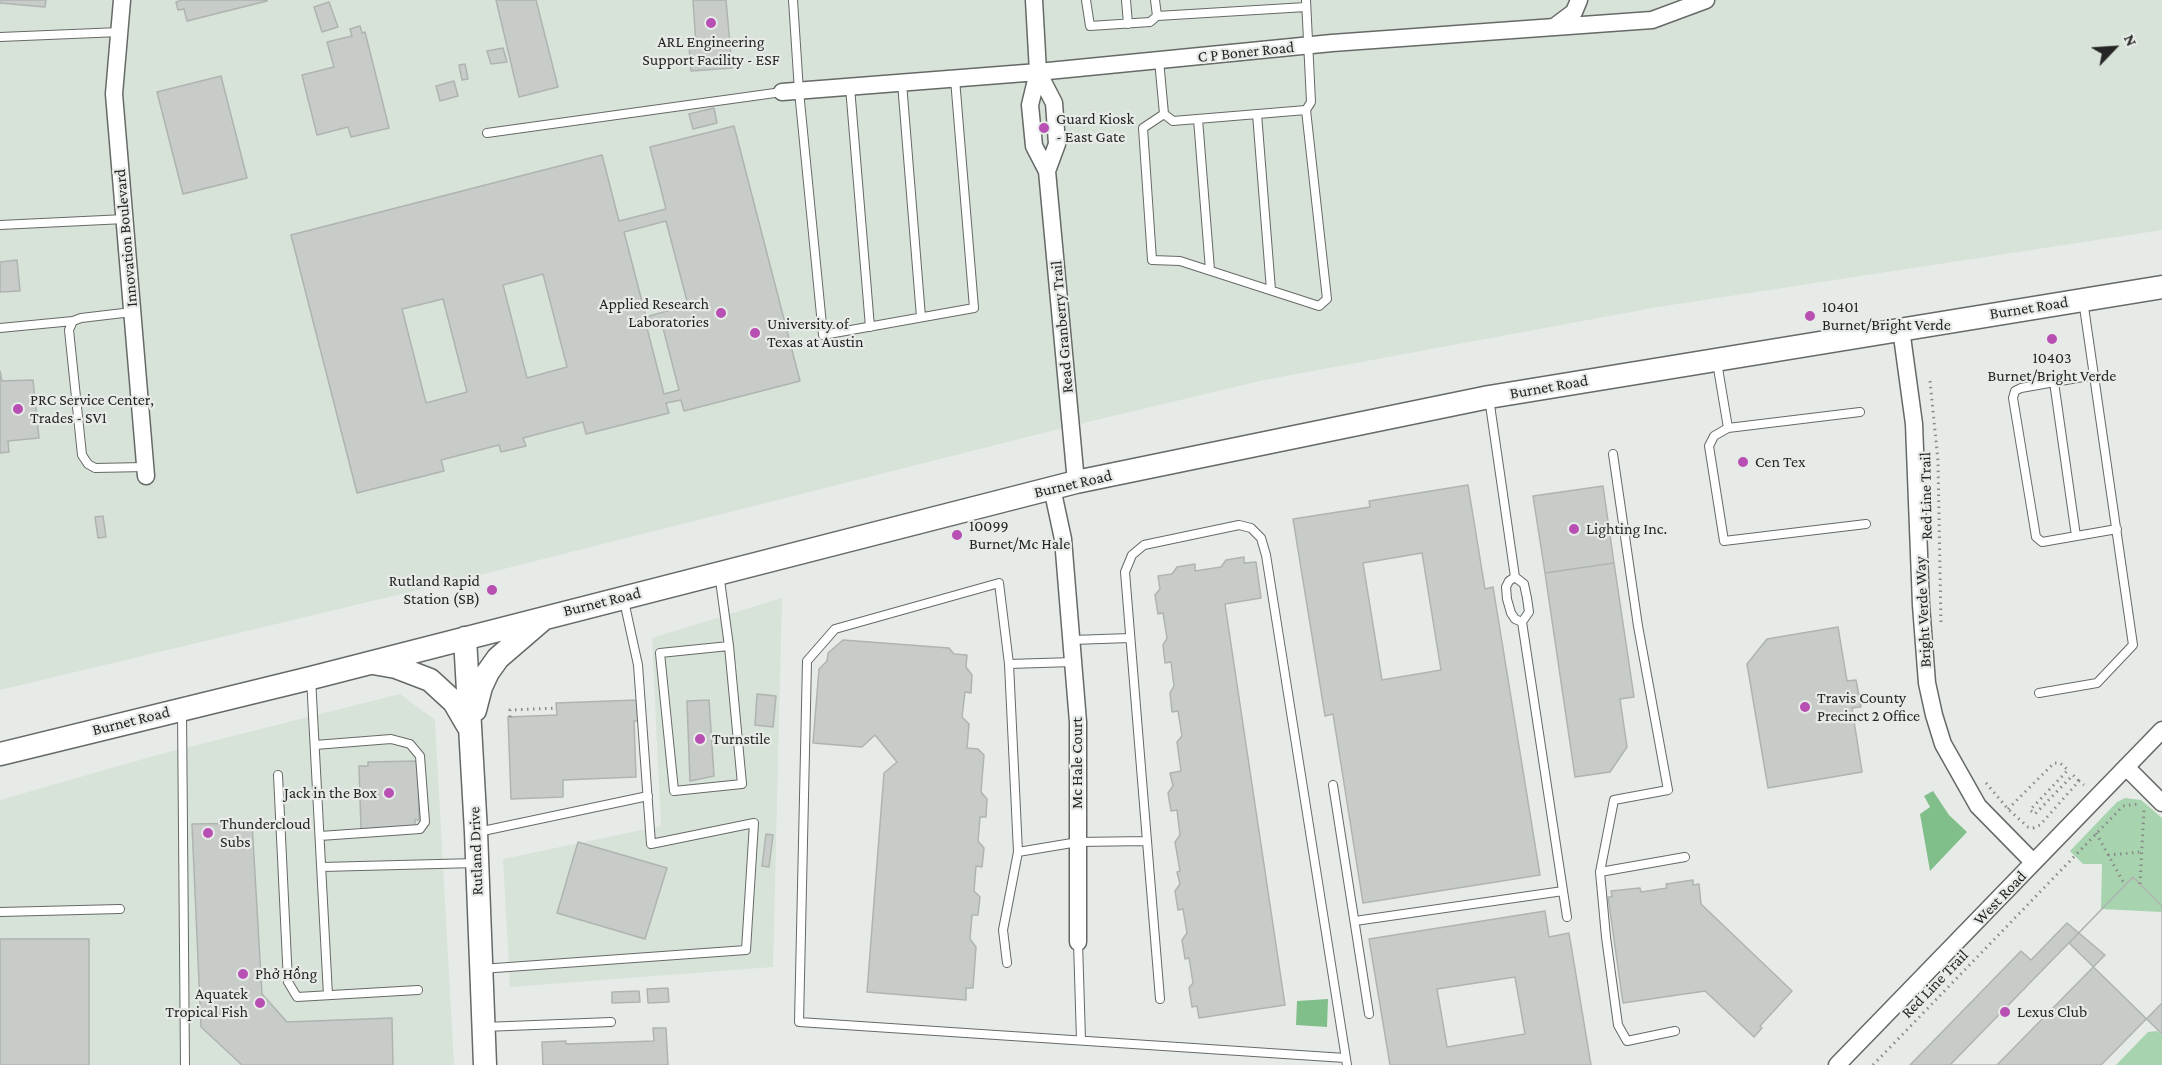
<!DOCTYPE html>
<html>
<head>
<meta charset="utf-8">
<style>
  body { margin:0 }
  #map { position:relative; width:2162px; height:1065px; overflow:hidden; background:#e7ebe7; font-family:"Crimson Pro",serif }
  canvas { display:block }
  .north { position:absolute; left:2084px; top:18px; width:60px; height:60px; -webkit-text-stroke:4px #e7ebe7; paint-order:stroke; rotate:65deg; font-size:16px; font-weight:700; line-height:24px; text-align:center; color:#242524 }
  .north::after { content:''; display:block; margin:auto; width:21px; height:27px; background:#242524; clip-path:polygon(50% 0,100% 100%,50% 72%,0 100%) }
</style>
</head>
<body>
<div id="map">
<canvas width="2162" height="1065"></canvas>
<div class="north">N</div>
</div>
<script>
const ctx = document.querySelector('canvas').getContext('2d');
ctx.lineJoin = 'round';
function fill(path, color) { ctx.fillStyle = color; ctx.fill(path, 'evenodd'); }
const toPath = rows => new Path2D(rows.map(r => 'M' + r).join(''));
function stroke(path, color, width, dash) { ctx.strokeStyle = color; ctx.lineWidth = width; ctx.lineCap = dash ? 'butt' : 'round'; ctx.setLineDash(dash || []); ctx.stroke(path); }
function label(font, color, halo, rows, align = 'center') {
  ctx.font = font + ' "Crimson Pro",serif'; ctx.lineWidth = 4.5; ctx.setLineDash([]); ctx.textBaseline = 'middle'; ctx.strokeStyle = halo; ctx.fillStyle = color; for (const [text, x, y, turn = 0] of rows) {
    ctx.save(); ctx.translate(x, y); ctx.rotate((+turn || 0) * Math.PI / 180); ctx.textAlign = isNaN(turn) ? turn : align; if (halo) ctx.strokeText(text, 0, 0); ctx.fillText(text, 0, 0); ctx.restore();
  }
}
fill(toPath([
  [0,0,2162,0,2162,230,1658,307,1264,380,1071,426,456,581,0,690],
  [782,598,773,967,510,987,503,859,661,826,652,638],
  [400,694,435,720,454,1065,0,1065,0,800,157,755]
]), '#d7e2d8');
fill(toPath([
  [2125,798,2141,800,2162,818,2162,912,2101,909,2102,864,2083,864,2070,851,2117,802],
  [2157,1031,2162,1035,2162,1065,2116,1065,2148,1032]
]), '#a7d3ae');
fill(toPath([
  [1933,791,1949,815,1967,832,1930,871,1920,814,1930,807,1924,796],
  [1328,999,1327,1027,1296,1025,1297,1001]
]), '#80be8a');
const building = toPath([
  [0,0,46,0,45,7,0,3,0,0],
  [182,0,267,0,267,1,187,21,184,9,178,10,176,2,182,0],
  [496,0,536,0,558,87,519,97,496,0],
  [693,0,726,0,732,68,691,71,689,46,696,46,693,0],
  [329,2,338,27,322,32,314,7,329,2],
  [360,26,362,33,365,32,389,128,351,137,348,127,317,135,302,75,334,67,327,42,352,36,350,29,360,26],
  [503,48,507,62,491,64,487,51,503,48],
  [465,64,468,79,462,80,459,65,465,64],
  [221,76,247,178,183,194,157,92,221,76],
  [454,81,458,96,440,101,436,86,454,81],
  [714,108,717,123,693,129,689,114,714,108],
  [734,126,800,381,684,411,681,400,666,403,669,413,586,434,583,422,523,438,526,446,501,452,499,445,441,460,444,471,357,493,291,235,602,155,619,221,666,209,650,147,734,126],
  [666,221,688,305,646,317,624,232,666,221],
  [543,274,567,367,527,378,503,285,543,274],
  [443,299,467,392,426,403,402,309,443,299],
  [662,324,679,390,664,394,647,328,662,324],
  [17,260,20,291,0,292,0,262,17,260],
  [0,371,2,381,33,380,39,438,8,441,9,452,0,453,0,371],
  [1468,485,1485,589,1493,587,1540,875,1363,903,1333,714,1325,716,1293,519,1370,507,1369,501,1468,485],
  [1422,553,1441,670,1382,680,1363,563,1422,553],
  [1603,486,1614,563,1545,573,1533,496,1603,486],
  [103,516,106,537,98,538,95,517,103,516],
  [1244,557,1244,563,1256,562,1261,598,1225,604,1285,1005,1199,1018,1197,1006,1192,1007,1189,988,1193,983,1189,958,1185,959,1182,940,1187,933,1183,909,1178,910,1175,891,1180,884,1177,872,1180,871,1175,842,1180,835,1177,810,1171,811,1168,793,1173,786,1170,773,1181,771,1177,742,1182,736,1178,711,1172,712,1170,693,1174,686,1171,662,1165,663,1163,645,1167,638,1163,613,1158,614,1155,595,1160,589,1158,576,1172,574,1177,567,1195,564,1195,571,1221,567,1226,560,1244,557],
  [1614,563,1634,697,1620,699,1627,747,1610,772,1575,777,1545,573,1614,563],
  [1838,627,1847,681,1856,680,1861,707,1852,708,1862,772,1768,788,1747,664,1767,639,1838,627],
  [843,640,949,648,954,654,967,655,966,667,972,675,971,693,965,692,962,717,969,724,967,748,978,749,984,755,981,792,987,799,986,817,980,817,978,841,984,848,982,867,976,866,974,891,980,897,978,915,972,915,970,939,976,947,973,988,966,988,966,1000,867,992,884,773,897,762,875,735,862,747,813,743,819,669,827,661,828,653,843,640],
  [757,694,776,696,773,727,755,725,757,694],
  [637,700,638,721,634,721,636,777,563,780,563,797,511,799,508,717,557,715,556,703,637,700],
  [709,700,714,776,690,781,687,701,709,700],
  [418,761,419,820,415,820,415,828,361,829,359,766,368,766,368,762,418,761],
  [252,823,262,994,287,1022,392,1018,393,1065,242,1065,201,1027,192,824,252,823],
  [766,834,773,835,769,867,762,866,766,834],
  [578,842,667,868,645,939,557,913,578,842],
  [2133,877,2162,906,2162,1003,2101,1065,1950,1065,2133,877],
  [2133,877,2162,906,2162,1034,2069,943,2133,877],
  [1693,880,1693,885,1699,884,1701,904,1792,991,1760,1026,1762,1028,1754,1037,1705,991,1623,1003,1608,897,1612,897,1611,891,1640,888,1641,892,1667,888,1666,884,1693,880],
  [1545,911,1549,937,1569,933,1591,1065,1390,1065,1369,939,1545,911],
  [1515,977,1525,1034,1447,1047,1437,989,1515,977],
  [2067,923,2105,955,1997,1065,1910,1065,2021,951,2031,960,2067,923],
  [0,939,89,939,89,1065,0,1065,0,939],
  [668,988,669,1002,648,1003,647,989,668,988],
  [639,991,640,1002,612,1003,612,992,639,991],
  [653,1028,666,1028,668,1065,543,1065,542,1042,566,1041,566,1044,654,1041,653,1028]
]);
fill(building, '#c7ccc8');
stroke(building, '#afb4b0', 1.5);
const lane = toPath([
  [793,0,799,91,823,335,974,308,955,79],
  [1086,0,1090,26,1150,22,1157,16,1155,0],
  [1126,0,1128,24],
  [1157,16,1306,7],
  [0,37,120,32],
  [1159,60,1164,114,1173,121,1306,110,1311,102,1306,0],
  [902,83,921,317],
  [850,87,870,327],
  [1164,114,1143,128,1152,260,1180,261,1319,306,1327,299,1306,110],
  [1257,114,1271,290],
  [1198,119,1210,270],
  [487,133,782,92],
  [0,225,125,219],
  [132,312,81,318,73,321,69,330,82,455,88,464,95,468,145,467],
  [0,328,73,321],
  [1717,362,1728,428,1714,436,1709,446,1724,541,1866,524],
  [2094,375,2021,388,2015,391,2013,398,2036,537,2042,542,2117,529],
  [2054,382,2076,536],
  [1489,398,1515,577,1524,584,1527,598,1529,612,1522,622,1515,619,1511,613,1507,599,1506,587,1509,581,1515,577],
  [1728,428,1860,412],
  [1613,454,1638,626,1668,790,1614,800,1600,872,1606,937,1618,1025,1627,1041,1675,1031],
  [719,573,729,646,742,784,674,791,660,653,729,646],
  [1522,622,1567,917],
  [1072,640,1130,638],
  [1073,662,1009,664,999,583,835,629,807,661,799,1022,1345,1058],
  [1009,664,1018,852,1078,842,1147,841,1125,572,1132,555,1144,545,1239,525,1251,528,1261,538,1266,555,1347,1065],
  [311,678,328,995],
  [2039,693,2097,683,2133,645,2083,300],
  [182,712,185,1065],
  [315,745,391,739,410,744,420,756,425,822,420,829,320,836],
  [278,775,288,982,297,997,418,990],
  [1333,785,1369,1014],
  [478,832,648,796],
  [1147,841,1160,999],
  [322,867,476,863],
  [1600,872,1685,857],
  [0,912,120,909],
  [1355,921,1563,891],
  [1078,942,1081,1040],
  [1007,963,1003,930,1018,852],
  [481,969,746,950,754,823,651,844,638,665,624,601],
  [484,1027,611,1022]
]);
const street = toPath([
  [122,0,114,94,146,476],
  [1034,0,1038,72,1030,105,1034,146,1047,171,1076,482],
  [1554,27,1574,12,1579,0],
  [1038,72,1054,103,1057,144,1047,171],
  [782,92,1038,72,1332,43,1652,20,1706,0],
  [1901,329,1914,424,1921,605,1927,683,1934,715,1943,744,1978,806,2033,862],
  [1052,488,1063,539,1078,722,1078,942],
  [2126,767,2162,803],
  [1837,1065,2162,730]
]);
const secondary = toPath([
  [465,638,476,832,485,1065],
  [373,663,396,667,430,680,454,702,468,726],
  [475,710,481,687,488,672,498,658,541,621],
  [0,754,311,678,1076,482,1489,397,2162,287]
]);
stroke(lane, '#666a66', 10);
stroke(street, '#666a66', 19);
stroke(secondary, '#666a66', 25);
stroke(toPath([
  [1930,381,1938,461,1941,624],
  [510,717,510,710,557,708],
  [1986,783,2008,809,2028,827,2033,828,2040,825,2079,781,2084,785],
  [2008,809,2054,763,2060,763,2068,770,2030,810,2035,814,2073,775,2079,781],
  [2096,833,2125,885],
  [2108,855,2141,852],
  [2140,884,2144,809],
  [1873,1065,2123,806,2139,804]
]), '#888a88', 3, [1.5, 4.5]);
stroke(lane, '#fff', 8);
stroke(street, '#fff', 16);
stroke(secondary, '#fff', 22);
for (const [x, y, r, color] of [
  [711,23,6,"#b850b4"],
  [1044,128,6,"#b850b4"],
  [721,313,6,"#b850b4"],
  [1810,316,6,"#b850b4"],
  [755,333,6,"#b850b4"],
  [2052,339,6,"#b850b4"],
  [18,409,6,"#b850b4"],
  [1743,462,6,"#b850b4"],
  [1574,529,6,"#b850b4"],
  [957,535,6,"#b850b4"],
  [492,590,6,"#b850b4"],
  [1805,707,6,"#b850b4"],
  [700,739,6,"#b850b4"],
  [389,793,6,"#b850b4"],
  [208,833,6,"#b850b4"],
  [243,974,6,"#b850b4"],
  [260,1003,6,"#b850b4"],
  [2005,1012,6,"#b850b4"]
]) { const dot = new Path2D(); dot.arc(x, y, r, 0, 2 * Math.PI); ctx.fillStyle = color; ctx.fill(dot); stroke(dot, '#e7ebe7', 2); }
label('16px', '#242524', '#e7ebe7', [
  ["ARL Engineering",711,42,"center"],
  ["Support Facility - ESF",711,60,"center"],
  ["Guard Kiosk",1056,119],
  ["- East Gate",1056,137],
  ["Applied Research",709,304,"right"],
  ["Laboratories",709,322,"right"],
  ["10401",1822,307],
  ["Burnet/Bright Verde",1822,325],
  ["University of",767,324],
  ["Texas at Austin",767,342],
  ["10403",2052,358,"center"],
  ["Burnet/Bright Verde",2052,376,"center"],
  ["PRC Service Center,",30,400],
  ["Trades - SV1",30,418],
  ["Cen Tex",1755,462],
  ["10099",969,526],
  ["Burnet/Mc Hale",969,544],
  ["Lighting Inc.",1586,529],
  ["Rutland Rapid",480,581,"right"],
  ["Station (SB)",480,599,"right"],
  ["Travis County",1817,698],
  ["Precinct 2 Office",1817,716],
  ["Turnstile",712,739],
  ["Jack in the Box",377,793,"right"],
  ["Thundercloud",220,824],
  ["Subs",220,842],
  ["Phở Hồng",255,974],
  ["Aquatek",248,994,"right"],
  ["Tropical Fish",248,1012,"right"],
  ["Lexus Club",2017,1012]
], 'left');
label('16px', '#242524', '#e7ebe7', [
  ["C P Boner Road",1246,52,-6],
  ["Innovation Boulevard",126,238,-95],
  ["Burnet Road",2029,308,-9],
  ["Read Granberry Trail",1062,327,-95],
  ["Burnet Road",1549,387,-10],
  ["Burnet Road",1073,484,-13],
  ["Red Line Trail",1926,496,-91],
  ["Burnet Road",602,602,-14],
  ["Bright Verde Way",1923,612,-93],
  ["Burnet Road",131,721,-14],
  ["Mc Hale Court",1077,763,-90],
  ["Rutland Drive",476,851,-92],
  ["West Road",2000,898,-46],
  ["Red Line Trail",1935,984,-46]
]);
</script>
</body>
</html>
